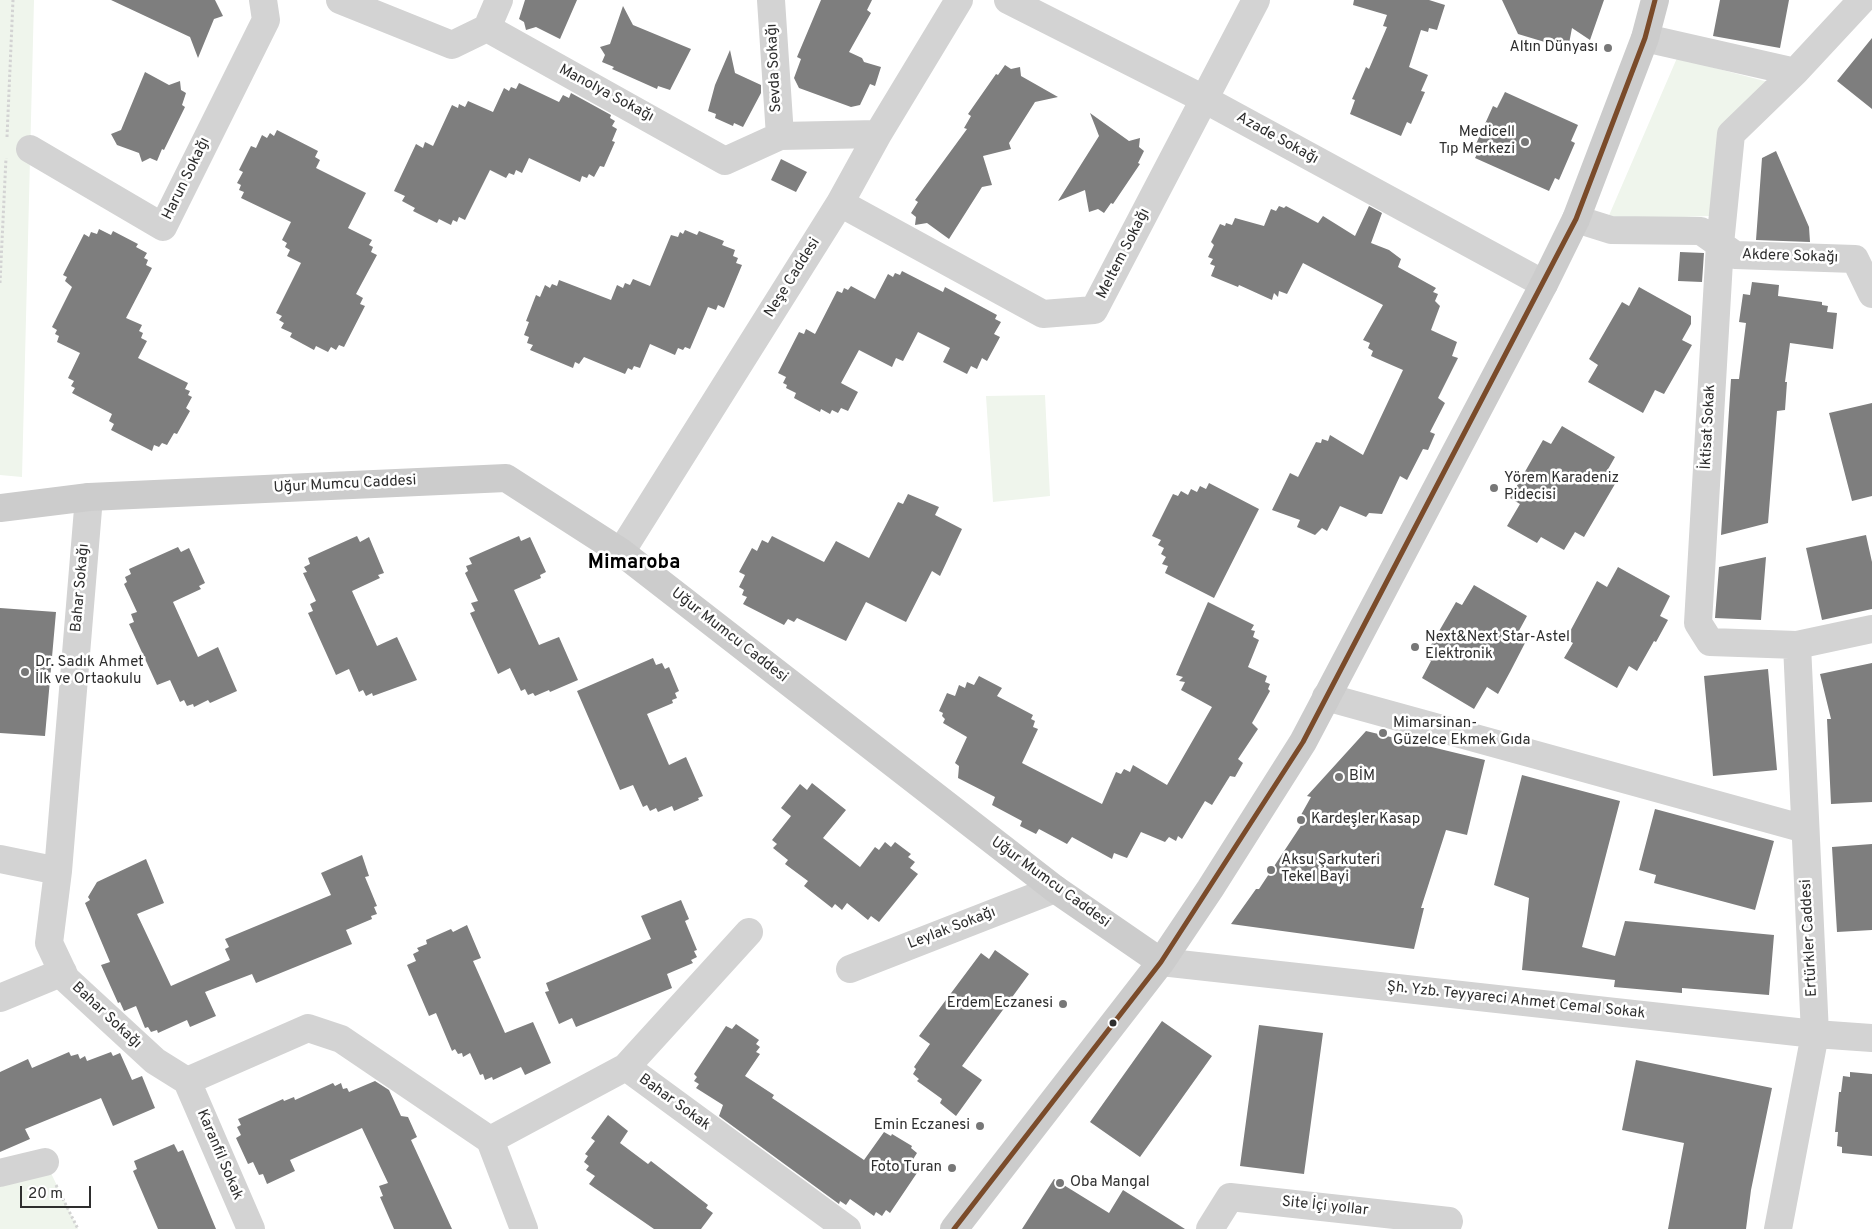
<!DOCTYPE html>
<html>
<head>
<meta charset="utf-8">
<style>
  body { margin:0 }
  #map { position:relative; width:1872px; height:1229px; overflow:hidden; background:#fff; font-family:Overpass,sans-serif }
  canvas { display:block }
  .scale { position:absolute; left:20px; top:1186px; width:71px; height:22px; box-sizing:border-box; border:2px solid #2e2e2e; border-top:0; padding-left:6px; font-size:15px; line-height:18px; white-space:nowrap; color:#2e2e2e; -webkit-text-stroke:4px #fff; paint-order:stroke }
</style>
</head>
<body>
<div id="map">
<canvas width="1872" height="1229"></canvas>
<div class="scale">20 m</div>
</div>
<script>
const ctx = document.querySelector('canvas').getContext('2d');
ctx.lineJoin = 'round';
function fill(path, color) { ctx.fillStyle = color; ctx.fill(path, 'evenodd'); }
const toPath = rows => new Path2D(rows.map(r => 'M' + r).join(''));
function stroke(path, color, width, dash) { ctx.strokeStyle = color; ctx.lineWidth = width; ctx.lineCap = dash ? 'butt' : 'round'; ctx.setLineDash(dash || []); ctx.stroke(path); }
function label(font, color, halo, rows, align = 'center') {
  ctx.font = font + ' Overpass,sans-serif'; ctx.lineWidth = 5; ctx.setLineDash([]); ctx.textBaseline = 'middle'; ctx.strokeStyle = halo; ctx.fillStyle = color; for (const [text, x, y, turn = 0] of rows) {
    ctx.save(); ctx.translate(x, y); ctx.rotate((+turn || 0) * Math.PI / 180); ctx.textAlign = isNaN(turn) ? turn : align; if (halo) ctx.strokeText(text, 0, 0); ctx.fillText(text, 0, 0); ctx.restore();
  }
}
fill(toPath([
  [0,0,34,0,22,477,0,475],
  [1677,58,1768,82,1723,128,1709,216,1607,220],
  [1045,395,1050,496,993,502,986,396],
  [49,1169,78,1229,0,1229,0,1186]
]), '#eff5ec');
fill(toPath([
  [111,0,215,0,223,16,214,19,198,58,190,37],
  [525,0,577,0,560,39,536,27,526,30,524,22,519,19],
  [821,0,872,0,867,10,871,13,849,52,862,58,864,62,881,67,875,86,870,84,860,105,851,107,799,88,794,78,801,59,797,57],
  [1354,0,1429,0,1445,5,1437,30,1429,28,1428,32,1421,30,1409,67,1428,75,1421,91,1425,92,1411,124,1407,122,1401,136,1350,114,1355,100,1352,99,1366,67,1369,69,1387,27,1383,26,1387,15,1353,5],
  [1502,0,1604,0,1590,40,1572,28,1568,49,1518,34],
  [1720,0,1789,0,1780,48,1713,36],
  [623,6,633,25,691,49,670,90,658,86,657,89,612,69,614,67,602,62,605,55,600,47,610,44],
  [1872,38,1872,109,1837,81],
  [730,50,735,73,761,85,761,93,743,127,734,123,733,126,715,118,716,114,708,111,715,85],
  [1005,65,1011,69,1020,67,1021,76,1058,97,1035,102,1009,143,1011,149,983,156,992,185,982,187,949,239,927,223,915,225,916,217,911,213,918,202,915,200,967,129,964,128,971,116,968,114,996,74,998,75],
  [145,72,169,85,180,81,181,90,186,93,182,105,185,107,164,150,162,149,157,161,150,158,142,162,139,153,117,145,111,134,121,130],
  [519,83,559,102,563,95,569,98,571,93,611,115,610,118,615,121,612,126,617,129,612,141,615,142,604,167,600,166,594,177,589,174,587,178,582,176,580,182,529,158,522,173,516,170,514,175,509,173,506,178,490,170,465,220,459,217,457,222,453,220,451,225,439,219,437,223,413,211,415,208,402,201,405,196,394,191,416,144,423,148,425,142,433,146,452,105,458,108,459,104,465,107,468,101,493,112,504,88,509,91,511,87,516,89],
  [1505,92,1578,125,1571,141,1575,143,1559,180,1555,178,1549,191,1475,158,1481,146,1476,144,1493,106,1497,108],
  [1090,113,1129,141,1140,138,1139,147,1144,151,1138,163,1140,164,1113,204,1111,203,1104,213,1098,209,1089,212,1085,190,1058,201,1099,136],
  [277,130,318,151,315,157,320,160,316,168,366,193,348,228,372,240,369,245,373,247,371,252,377,255,356,294,363,298,360,304,365,306,344,347,339,345,336,350,331,347,328,352,316,346,314,350,290,337,292,333,281,328,284,323,279,320,282,316,276,313,301,263,287,256,290,250,285,247,287,243,282,240,291,222,241,198,244,192,239,190,241,185,237,183,243,172,239,170,251,146,256,148,262,135,267,138,270,133,274,136],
  [1776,151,1809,227,1810,242,1756,240,1762,158],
  [781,159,807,172,796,192,771,180],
  [1279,206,1284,208,1286,206,1318,223,1323,216,1355,236,1369,206,1382,213,1371,243,1389,250,1401,259,1398,267,1436,288,1433,292,1438,294,1435,301,1440,306,1431,330,1457,342,1452,356,1458,358,1438,398,1445,403,1430,432,1435,434,1428,450,1423,449,1407,480,1400,476,1382,514,1369,513,1366,517,1340,506,1327,531,1322,528,1315,535,1297,527,1300,520,1272,510,1290,473,1298,477,1316,442,1321,443,1322,439,1328,441,1330,435,1363,455,1403,370,1371,356,1373,351,1368,348,1370,343,1363,340,1383,305,1303,263,1287,294,1279,291,1278,297,1274,293,1272,300,1239,285,1238,287,1211,276,1215,266,1210,264,1213,259,1208,257,1214,245,1211,242,1220,224,1225,226,1226,223,1232,225,1235,218,1264,226,1271,209,1276,211],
  [99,229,111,235,113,231,138,244,136,247,147,253,144,258,148,260,146,265,152,268,126,318,142,325,139,331,143,333,141,338,147,341,138,358,188,383,185,389,190,391,188,395,192,397,186,408,190,411,177,434,174,433,167,445,162,443,159,447,154,445,152,451,111,430,114,424,109,421,112,414,72,393,75,388,71,386,74,381,68,378,80,353,57,342,59,336,55,334,57,330,52,327,72,287,65,281,67,277,63,275,84,234,89,237,91,232,97,234],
  [685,230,697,235,699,231,724,241,722,245,735,250,733,256,738,258,736,263,742,265,724,308,718,305,716,310,708,307,690,349,685,347,683,350,678,348,675,355,650,344,640,368,634,366,632,370,628,368,625,374,584,357,579,364,575,362,573,368,530,350,533,345,527,343,529,337,524,335,529,322,526,321,536,295,540,297,545,285,550,288,552,284,557,286,559,280,611,300,617,285,623,288,625,283,630,285,633,279,650,286,671,235,678,237,680,232,683,234],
  [1680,252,1704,253,1702,282,1678,281],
  [902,271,943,292,945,287,997,315,995,319,1001,322,994,334,1000,337,987,361,982,358,977,369,971,366,967,374,943,362,950,348,918,332,903,361,896,358,892,367,859,350,841,383,858,392,848,411,841,408,838,413,832,410,830,414,821,409,820,412,794,398,796,393,786,388,787,385,783,383,786,377,778,373,799,332,804,334,806,329,815,334,837,291,842,293,844,288,848,290,851,286,875,299,888,274,893,277,895,273,900,275],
  [1752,282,1779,285,1778,296,1822,302,1822,305,1828,306,1827,312,1837,313,1833,349,1790,343,1785,382,1787,382,1785,410,1777,411,1768,523,1721,535,1731,379,1739,379,1746,323,1739,322,1743,294,1750,295],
  [1639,287,1691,316,1691,324,1682,340,1692,345,1664,394,1655,390,1643,413,1588,382,1598,365,1589,359,1622,302,1629,306],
  [1872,403,1872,496,1852,501,1829,413],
  [1562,426,1615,457,1603,478,1615,484,1584,537,1575,532,1564,550,1541,537,1537,543,1507,526,1520,504,1510,498,1543,440,1551,444],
  [1209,483,1259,509,1214,598,1165,573,1168,566,1162,564,1166,557,1161,554,1164,548,1158,545,1161,540,1152,536,1173,494,1178,496,1181,491,1188,495,1191,489,1197,492,1200,486,1206,489],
  [908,494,939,507,935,515,962,529,940,576,932,571,906,622,866,602,846,641,797,618,794,622,788,619,784,625,743,604,747,597,742,595,744,590,739,587,745,575,739,572,752,548,757,551,762,540,768,543,772,536,824,562,836,541,869,558,898,502,903,504],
  [1866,535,1872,562,1872,609,1822,620,1806,548],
  [357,536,360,542,369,537,384,573,378,575,380,578,352,591,377,646,397,637,417,680,373,696,372,693,366,696,363,690,359,692,349,669,336,675,308,613,313,611,310,604,316,601,303,573,307,572,304,567,310,564,308,558],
  [519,536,521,541,530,537,546,572,540,575,541,578,514,590,539,645,559,637,578,680,550,692,549,690,535,696,533,693,528,695,525,689,521,691,510,668,498,674,470,613,475,611,471,603,478,601,465,573,468,571,466,566,472,564,469,558],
  [178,547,181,552,189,548,205,583,199,586,201,589,173,602,198,657,218,647,237,691,210,703,208,700,194,707,193,704,187,706,184,700,180,702,170,680,157,685,129,624,134,622,131,614,137,612,124,584,127,582,125,577,131,574,129,569],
  [1766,557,1761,620,1715,618,1719,567],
  [1618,567,1670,596,1660,616,1668,620,1656,642,1654,641,1637,671,1629,666,1617,688,1564,658,1573,643,1566,639,1597,581,1607,587],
  [1474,585,1527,616,1515,638,1525,643,1510,672,1498,694,1487,687,1474,709,1422,678,1431,661,1424,657,1456,602,1462,605],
  [1208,602,1254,625,1251,630,1255,631,1253,637,1259,640,1248,667,1267,676,1265,682,1270,684,1268,689,1270,691,1252,723,1258,729,1238,759,1243,763,1235,777,1230,776,1212,805,1205,801,1182,839,1178,836,1176,841,1169,837,1165,842,1141,832,1127,858,1114,853,1112,859,1072,837,1067,844,1039,829,1036,834,1020,826,1022,821,992,805,995,797,958,778,959,766,955,763,967,737,943,723,945,719,942,716,943,713,939,711,947,693,955,696,959,685,965,688,967,682,974,685,979,676,1002,688,997,696,1033,715,1031,719,1035,721,1033,727,1038,729,1022,763,1102,804,1116,772,1121,774,1124,769,1130,772,1133,765,1167,785,1212,707,1181,690,1185,682,1179,681,1183,677,1176,675],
  [0,608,56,612,45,736,0,733],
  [653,658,656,665,662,663,665,669,669,667,679,691,675,693,677,698,672,700,673,703,647,714,669,765,686,757,703,796,698,798,699,800,674,811,672,806,658,812,656,808,650,811,647,805,643,807,633,785,620,790,577,691],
  [1872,663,1872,802,1831,804,1827,719,1831,719,1820,674],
  [1768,669,1777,770,1713,776,1704,676],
  [1366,731,1485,760,1467,835,1446,830,1421,908,1424,908,1414,949,1231,924,1256,889,1259,889,1302,824,1297,822,1311,797,1307,796],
  [1522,775,1620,801,1582,947,1615,956,1625,921,1774,935,1769,995,1682,988,1682,993,1614,987,1615,980,1522,970,1529,898,1494,885],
  [812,783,846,810,823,838,860,867,875,847,879,850,885,842,891,847,895,842,911,854,908,857,915,862,910,868,918,874,879,922,871,916,868,920,847,903,842,910,835,904,832,908,804,886,808,881,785,864,788,860,773,848,777,844,772,840,791,816,781,808,800,784,807,790],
  [1655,809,1774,841,1755,910,1654,883,1656,875,1639,870],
  [1872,844,1872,930,1837,932,1832,847],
  [362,855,369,876,365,877,377,906,374,907,377,914,371,916,372,919,346,930,352,944,256,983,252,974,205,992,216,1016,190,1027,187,1020,158,1033,157,1030,151,1032,148,1027,145,1028,136,1006,124,1011,120,1002,118,1003,101,965,110,962,85,903,90,900,88,897,97,882,146,859,164,903,137,914,171,986,230,960,225,949,229,947,225,939,331,895,321,873],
  [681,900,689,919,685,921,697,950,694,951,697,957,691,960,693,963,667,974,672,988,576,1027,572,1018,559,1024,545,992,549,991,546,983,651,939,641,916],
  [467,925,481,958,473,961,505,1033,533,1022,551,1063,525,1075,521,1067,493,1080,492,1077,485,1080,483,1074,480,1075,470,1053,463,1057,462,1053,458,1054,455,1049,452,1051,436,1013,429,1016,407,965,416,961,413,954,419,951,417,948,427,944,426,940,451,929,453,932],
  [995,950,1029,974,962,1066,982,1080,956,1116,940,1103,942,1099,917,1081,919,1079,913,1074,916,1069,914,1067,930,1044,919,1036,981,953,989,959],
  [1162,1021,1212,1056,1140,1157,1090,1122],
  [736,1024,759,1040,756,1044,760,1047,756,1052,760,1054,745,1076,774,1095,772,1098,864,1160,884,1132,891,1136,892,1134,912,1146,911,1148,917,1153,912,1161,921,1167,890,1213,886,1210,882,1216,876,1212,874,1216,850,1199,846,1205,840,1201,839,1204,719,1116,723,1105,696,1088,699,1084,694,1081,697,1077,694,1074,726,1026,732,1029],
  [1259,1025,1323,1033,1304,1174,1240,1166],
  [69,1052,71,1056,78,1054,80,1059,85,1056,87,1061,111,1052,113,1056,120,1053,132,1080,142,1076,155,1108,113,1126,101,1098,25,1129,30,1139,0,1152,0,1072,28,1059,32,1068],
  [1636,1060,1772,1088,1751,1190,1746,1229,1668,1229,1684,1143,1622,1130],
  [1850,1072,1872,1074,1872,1156,1842,1153,1842,1147,1837,1146,1838,1132,1835,1132,1839,1092,1841,1092,1843,1076,1850,1077],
  [375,1081,389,1090,401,1116,408,1117,417,1137,411,1140,452,1229,394,1229,380,1197,383,1196,379,1186,388,1183,362,1128,290,1160,295,1171,267,1184,263,1174,259,1175,253,1162,248,1164,236,1138,241,1135,237,1127,241,1125,238,1119,283,1099,284,1101,294,1097,295,1100,333,1083,335,1086,341,1083,343,1089,347,1088,349,1092],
  [608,1115,628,1131,620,1143,648,1164,651,1161,708,1205,706,1208,713,1213,701,1229,654,1229,589,1184,595,1176,586,1170,589,1166,584,1162,588,1156,585,1154,595,1141,591,1138],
  [174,1144,178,1152,183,1150,216,1229,158,1229,133,1171,137,1169,134,1161],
  [1054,1179,1109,1213,1123,1190,1185,1229,1022,1229]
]), '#7e7e7e');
stroke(toPath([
  [7,137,13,0],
  [0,283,6,158],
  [56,1185,78,1229]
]), '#d3d3d3', 3, [2.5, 2.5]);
stroke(toPath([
  [340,0,452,45,487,28,725,161,780,136,878,134],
  [771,0,780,136],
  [1008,0,1204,99,1544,284],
  [1862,0,1795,72,1731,134,1720,244,1698,623,1710,642,1797,645,1872,629],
  [487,28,499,0],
  [1645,38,1795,72],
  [30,149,163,227,266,20,263,0],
  [840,203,1043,314,1094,310,1256,0],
  [1576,219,1611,230,1701,231,1735,255,1855,259,1872,294],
  [89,497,58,871,49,943,66,979,155,1061,187,1081],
  [621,552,840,203,878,134,959,0],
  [1326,697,1805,829],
  [0,859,58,871],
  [1161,962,1815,1034,1872,1038],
  [850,969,1055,889],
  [0,998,63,972],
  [626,1067,749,932],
  [187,1081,308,1028,341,1039,490,1140],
  [187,1081,251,1229],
  [490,1140,626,1067,847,1229],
  [490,1140,524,1229],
  [0,1173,45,1162],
  [1210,1229,1230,1197,1449,1221,1446,1229],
  [1778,1229,1815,1034,1797,645]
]), '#d3d3d3', 28);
stroke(toPath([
  [0,508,89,497,506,478,621,552,1055,889,1161,962],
  [954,1229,1161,962,1210,889,1303,742,1544,284,1576,219,1645,38,1655,0]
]), '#ccc', 28);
stroke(toPath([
  [954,1229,1161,962,1303,742,1576,219,1645,38,1655,0]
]), '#7a4b2a', 5);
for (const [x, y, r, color] of [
  [1608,48,5,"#777"],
  [1525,142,5,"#777"],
  [1494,488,5,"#777"],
  [1415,647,5,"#777"],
  [25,672,5,"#777"],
  [1383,733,5,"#777"],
  [1339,777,5,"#777"],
  [1301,820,5,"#777"],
  [1271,870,5,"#777"],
  [1063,1004,5,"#777"],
  [1113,1023,4.5,"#2e2e2e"],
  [980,1126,5,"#777"],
  [952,1168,5,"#777"],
  [1060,1183,5,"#777"]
]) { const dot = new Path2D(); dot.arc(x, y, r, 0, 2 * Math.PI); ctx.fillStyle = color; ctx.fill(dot); stroke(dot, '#fff', 2); }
label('15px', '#2e2e2e', '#fff', [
  ["Altın Dünyası",1598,48,"right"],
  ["Medicell",1515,133,"right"],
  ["Tıp Merkezi",1515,150,"right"],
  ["Yörem Karadeniz",1504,479],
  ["Pidecisi",1504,496],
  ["Next&Next Star-Astel",1425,638],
  ["Elektronik",1425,655],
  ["Dr. Sadık Ahmet",35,663],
  ["İlk ve Ortaokulu",35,680],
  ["Mimarsinan-",1393,724],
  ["Güzelce Ekmek Gıda",1393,741],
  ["BİM",1349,777],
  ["Kardeşler Kasap",1311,820],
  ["Aksu Şarkuteri",1281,861],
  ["Tekel Bayi",1281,878],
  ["Erdem Eczanesi",1053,1004,"right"],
  ["Emin Eczanesi",970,1126,"right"],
  ["Foto Turan",942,1168,"right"],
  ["Oba Mangal",1070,1183]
], 'left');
label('15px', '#2e2e2e', '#fff', [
  ["Sevda Sokağı",775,68,-93],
  ["Manolya Sokağı",606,94,28],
  ["Azade Sokağı",1277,139,29],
  ["Harun Sokağı",187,179,-64],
  ["Meltem Sokağı",1124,254,-63],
  ["Akdere Sokağı",1790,257,2],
  ["Neşe Caddesi",793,278,-58],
  ["İktisat Sokak",1709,427,-87],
  ["Uğur Mumcu Caddesi",345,485,-3],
  ["Bahar Sokağı",81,588,-85],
  ["Uğur Mumcu Caddesi",729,636,38],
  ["Uğur Mumcu Caddesi",1050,883,36],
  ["Leylak Sokağı",952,929,-21],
  ["Ertürkler Caddesi",1810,938,-93],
  ["Şh. Yzb. Teyyareci Ahmet Cemal Sokak",1516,1001,6],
  ["Bahar Sokağı",106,1016,43],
  ["Bahar Sokak",674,1103,36],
  ["Karanfil Sokak",219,1155,67],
  ["Site İçi yollar",1325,1207,6]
]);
label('bold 20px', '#000', '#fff', [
  ["Mimaroba",634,564]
]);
</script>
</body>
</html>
